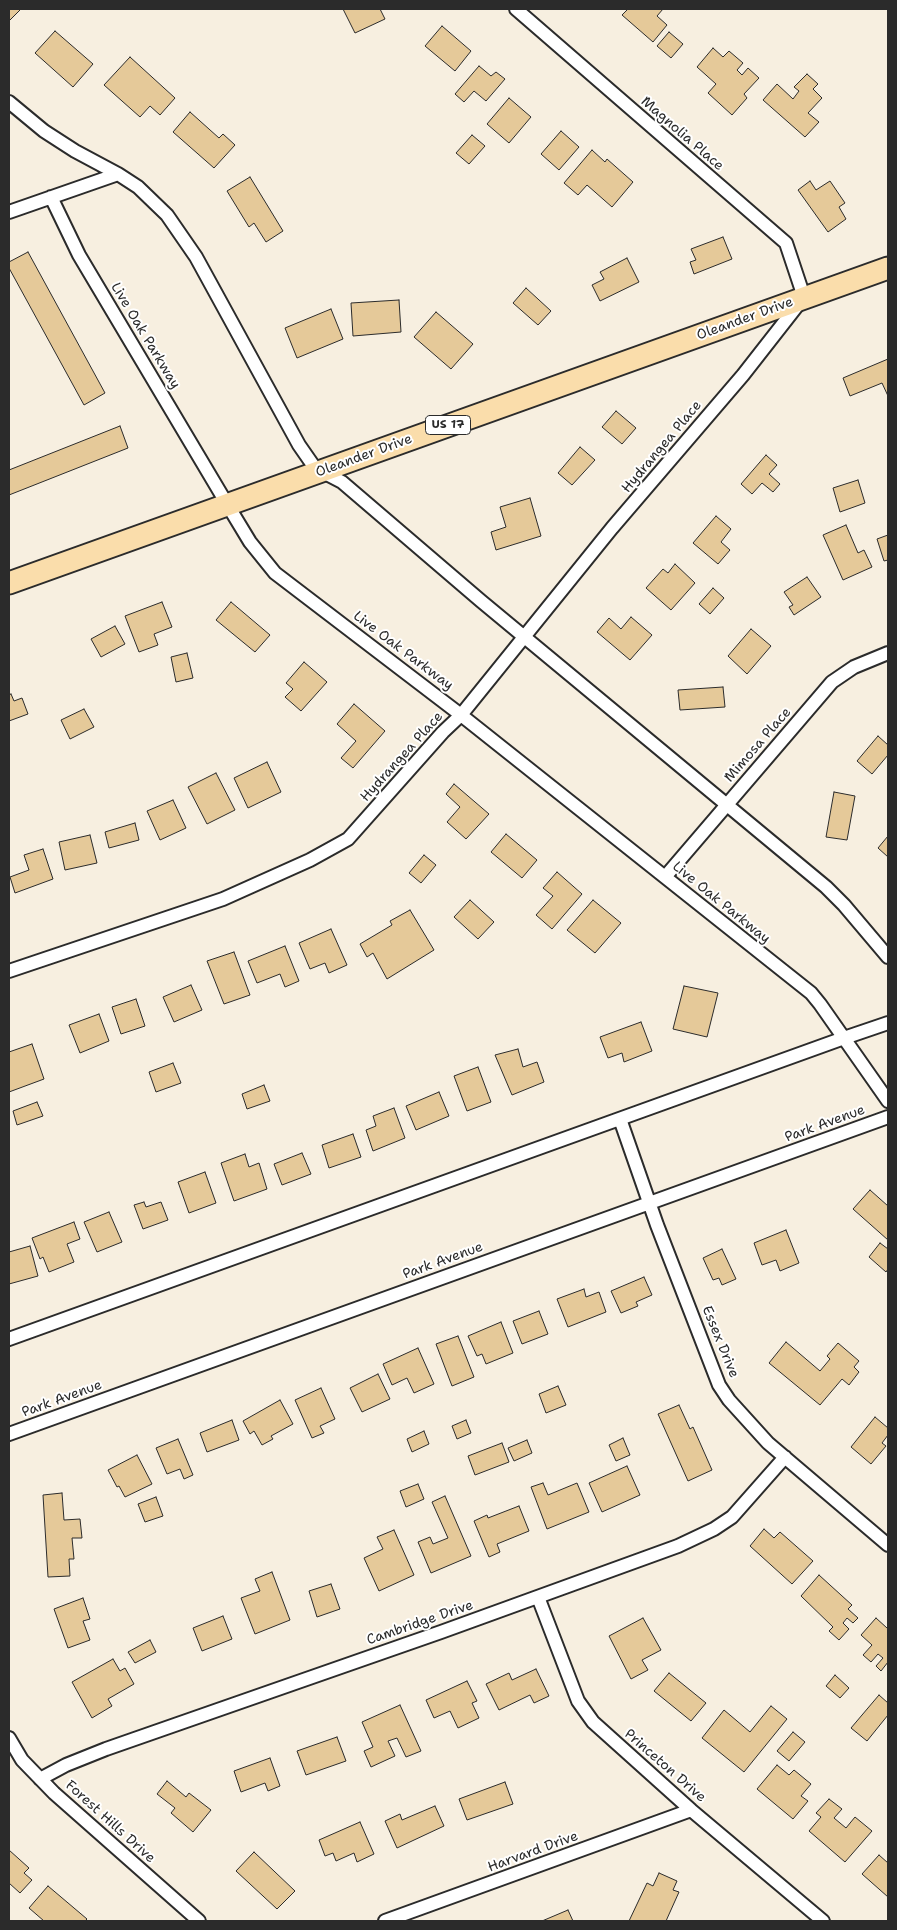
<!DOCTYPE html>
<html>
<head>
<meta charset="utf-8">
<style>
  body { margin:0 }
  #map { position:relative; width:897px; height:1930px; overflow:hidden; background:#f7efe0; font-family:"Shantell Sans",sans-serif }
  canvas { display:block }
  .frame { position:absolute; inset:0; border:10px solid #2b2b2b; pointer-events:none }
</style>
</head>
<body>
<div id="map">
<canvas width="897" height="1930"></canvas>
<div class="frame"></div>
</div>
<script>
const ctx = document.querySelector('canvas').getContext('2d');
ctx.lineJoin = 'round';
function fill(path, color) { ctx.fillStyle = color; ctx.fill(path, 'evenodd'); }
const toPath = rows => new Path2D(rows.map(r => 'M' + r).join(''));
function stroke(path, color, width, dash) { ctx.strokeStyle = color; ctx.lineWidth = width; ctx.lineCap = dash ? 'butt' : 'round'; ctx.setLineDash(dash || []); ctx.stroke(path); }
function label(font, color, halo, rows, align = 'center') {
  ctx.font = font + ' "Shantell Sans",sans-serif'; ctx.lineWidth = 4; ctx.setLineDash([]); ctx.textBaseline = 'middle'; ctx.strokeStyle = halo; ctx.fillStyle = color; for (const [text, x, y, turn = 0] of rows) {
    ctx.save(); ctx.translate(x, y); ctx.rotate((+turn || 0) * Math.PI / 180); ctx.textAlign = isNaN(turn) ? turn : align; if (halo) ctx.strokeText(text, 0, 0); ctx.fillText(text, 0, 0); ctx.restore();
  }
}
const building = toPath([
  [9,9,21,9,9,21,9,9],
  [343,9,380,9,385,19,355,33,343,9],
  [628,9,663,9,657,16,667,25,653,42,622,15,628,9],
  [442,26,471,51,455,71,425,46,442,26],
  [55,31,93,64,73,87,35,53,55,31],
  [669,32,683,44,671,58,657,46,669,32],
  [713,48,723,57,729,51,743,63,737,70,742,75,748,68,759,78,744,94,747,98,732,115,708,93,716,84,697,67,713,48],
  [130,57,175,98,160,115,150,106,140,117,104,85,130,57],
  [479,66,491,76,496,72,505,79,486,101,474,91,464,102,455,94,479,66],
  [807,74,818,84,813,89,822,98,808,113,819,122,805,137,763,100,777,84,793,99,799,91,794,87,807,74],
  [509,98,531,117,509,143,487,124,509,98],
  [190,112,219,138,223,134,235,145,214,168,173,132,190,112],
  [561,131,579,147,559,170,541,154,561,131],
  [472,135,485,146,469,164,456,153,472,135],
  [592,150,605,162,607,159,633,182,612,207,587,185,578,195,564,183,592,150],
  [250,177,283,231,266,242,254,223,249,227,227,191,250,177],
  [810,181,816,190,830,181,845,203,839,207,846,219,828,232,798,190,810,181],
  [723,237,732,259,694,274,690,262,696,260,691,249,723,237],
  [28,252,105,393,84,405,9,268,9,262,28,252],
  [627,258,639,282,600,301,592,285,604,279,600,272,627,258],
  [526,288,551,311,538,325,513,303,526,288],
  [399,300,401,332,353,336,351,303,399,300],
  [331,309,343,339,297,358,285,328,331,309],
  [436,312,473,344,451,369,414,337,436,312],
  [888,359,888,396,882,383,850,396,843,378,888,359],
  [616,411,636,428,622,444,602,427,616,411],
  [120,426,128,448,9,495,9,470,120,426],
  [580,447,595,460,572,485,558,473,580,447],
  [766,455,777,465,769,474,780,484,773,492,762,483,752,494,741,484,766,455],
  [858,480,865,503,840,512,833,488,858,480],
  [530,498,541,536,496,550,491,532,506,527,500,507,530,498],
  [716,516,731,529,721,542,730,550,718,564,693,543,716,516],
  [846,525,858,553,864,550,872,567,843,580,823,535,846,525],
  [888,535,888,560,884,561,877,539,888,535],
  [675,564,695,583,671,610,646,588,663,569,668,573,675,564],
  [807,577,821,597,794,615,789,607,793,605,784,592,807,577],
  [713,588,724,598,710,614,699,604,713,588],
  [162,602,172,627,154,634,158,645,139,652,125,616,162,602],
  [231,602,270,635,255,652,216,620,231,602],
  [631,617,652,635,630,660,597,632,609,618,621,629,631,617],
  [115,626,125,644,101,657,91,639,115,626],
  [751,629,771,646,747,674,728,656,751,629],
  [187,653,193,678,176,682,171,657,187,653],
  [304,662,327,682,301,711,285,697,293,689,286,683,304,662],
  [723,687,725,707,680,710,678,690,723,687],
  [11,694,14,701,22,698,28,714,9,721,9,695,11,694],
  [354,704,385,731,353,768,341,758,356,741,337,724,354,704],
  [84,709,94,727,70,739,61,720,84,709],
  [878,736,888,745,888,755,872,774,857,761,878,736],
  [267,762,281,792,248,808,234,778,267,762],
  [216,773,235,810,207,824,188,787,216,773],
  [454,784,489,814,466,839,447,822,460,807,446,794,454,784],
  [834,792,855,796,847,840,826,837,834,792],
  [173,800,186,828,160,840,147,811,173,800],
  [135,823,139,840,109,848,105,832,135,823],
  [506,834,537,860,522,878,491,852,506,834],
  [90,835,97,863,65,870,59,842,90,835],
  [888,836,888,857,878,848,888,836],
  [43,849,53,879,15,893,10,877,29,870,24,855,43,849],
  [424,855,436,865,421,883,409,873,424,855],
  [557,872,582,894,552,929,536,915,553,896,543,888,557,872],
  [470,900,494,922,478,939,454,917,470,900],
  [593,900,621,923,595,953,567,930,593,900],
  [410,910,434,950,387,979,373,953,367,957,360,944,392,925,390,921,410,910],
  [331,929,347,965,329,973,325,963,310,969,299,943,331,929],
  [285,946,299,981,285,987,280,974,257,983,248,961,285,946],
  [234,952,250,995,224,1004,207,961,234,952],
  [191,985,202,1010,174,1022,163,997,191,985],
  [684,986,718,993,707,1037,673,1029,684,986],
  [136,999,145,1026,121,1034,112,1007,136,999],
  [99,1014,109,1041,80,1053,69,1025,99,1014],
  [641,1022,652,1051,624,1062,622,1053,608,1058,600,1037,641,1022],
  [32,1044,44,1079,9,1092,9,1052,32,1044],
  [518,1049,523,1067,537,1062,544,1082,512,1095,495,1055,518,1049],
  [173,1063,181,1083,156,1092,149,1072,173,1063],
  [478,1067,491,1102,467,1111,454,1076,478,1067],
  [264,1085,270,1101,247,1109,242,1094,264,1085],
  [439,1092,449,1116,416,1130,406,1106,439,1092],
  [37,1102,43,1116,17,1125,13,1111,37,1102],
  [394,1108,405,1138,373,1151,366,1130,376,1126,373,1116,394,1108],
  [353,1134,361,1157,329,1168,322,1145,353,1134],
  [302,1153,311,1174,282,1185,274,1164,302,1153],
  [245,1154,249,1167,259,1163,267,1189,234,1201,221,1163,245,1154],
  [205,1172,216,1203,189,1213,178,1182,205,1172],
  [870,1190,888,1206,888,1240,853,1209,870,1190],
  [144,1202,146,1207,161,1202,168,1220,143,1229,134,1205,144,1202],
  [109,1212,122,1242,97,1252,84,1222,109,1212],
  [74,1222,80,1239,67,1244,74,1262,49,1272,43,1257,40,1259,32,1238,74,1222],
  [786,1230,799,1263,780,1271,776,1260,762,1265,754,1243,786,1230],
  [880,1243,888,1249,888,1269,886,1272,869,1257,880,1243],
  [30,1246,38,1276,9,1284,9,1252,30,1246],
  [722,1249,736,1279,722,1285,719,1278,713,1280,703,1258,722,1249],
  [644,1277,652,1295,636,1302,638,1306,621,1313,611,1291,644,1277],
  [584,1289,586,1297,599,1292,606,1312,568,1327,557,1299,584,1289],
  [539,1311,548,1334,522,1344,513,1321,539,1311],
  [501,1322,513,1353,486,1364,482,1354,477,1356,468,1336,501,1322],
  [458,1336,474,1377,452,1386,436,1344,458,1336],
  [786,1342,820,1371,830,1359,827,1356,838,1343,859,1361,854,1367,859,1372,849,1385,842,1379,820,1405,769,1363,786,1342],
  [418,1348,434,1384,414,1393,407,1378,392,1385,383,1364,418,1348],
  [378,1374,390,1399,362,1412,350,1388,378,1374],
  [558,1386,566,1405,546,1413,539,1394,558,1386],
  [321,1388,335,1419,320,1426,324,1433,312,1438,295,1400,321,1388],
  [280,1400,293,1424,271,1436,273,1439,262,1445,254,1431,250,1434,243,1421,280,1400],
  [679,1405,690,1429,693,1427,712,1470,688,1481,658,1414,679,1405],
  [875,1417,888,1428,888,1435,882,1443,886,1446,871,1464,851,1447,875,1417],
  [232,1420,239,1440,207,1452,200,1433,232,1420],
  [466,1420,471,1433,457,1439,452,1426,466,1420],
  [424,1431,429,1444,412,1452,407,1439,424,1431],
  [623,1438,630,1455,616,1461,609,1445,623,1438],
  [178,1439,193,1475,184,1479,180,1469,167,1474,156,1448,178,1439],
  [527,1440,532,1453,514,1461,508,1448,527,1440],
  [502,1443,509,1462,475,1475,468,1456,502,1443],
  [137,1455,152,1484,125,1497,119,1486,117,1487,108,1470,137,1455],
  [627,1466,640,1495,602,1512,589,1483,627,1466],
  [543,1483,548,1495,577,1483,589,1512,547,1529,531,1487,543,1483],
  [418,1484,424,1499,406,1507,400,1491,418,1484],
  [62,1493,64,1520,80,1519,82,1538,72,1538,74,1559,69,1559,70,1576,48,1577,43,1495,62,1493],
  [445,1496,471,1556,431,1573,418,1542,430,1537,433,1544,448,1538,432,1502,445,1496],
  [156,1497,163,1516,145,1522,138,1504,156,1497],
  [519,1506,529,1531,497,1544,500,1552,489,1557,474,1521,487,1515,488,1518,519,1506],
  [764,1529,774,1538,780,1532,813,1561,792,1584,750,1546,764,1529],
  [394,1530,414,1575,379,1591,364,1558,383,1549,377,1537,394,1530],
  [272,1572,290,1620,255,1634,241,1598,260,1591,255,1579,272,1572],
  [819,1575,852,1605,848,1609,858,1618,853,1623,847,1618,843,1623,849,1629,839,1640,829,1631,833,1627,801,1596,819,1575],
  [331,1584,340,1609,317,1617,309,1591,331,1584],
  [83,1598,90,1619,83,1621,90,1640,68,1648,54,1609,83,1598],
  [223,1616,232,1639,202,1651,193,1628,223,1616],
  [643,1618,661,1650,642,1660,648,1670,631,1679,609,1636,643,1618],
  [876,1618,887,1628,888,1627,888,1662,881,1671,876,1666,883,1658,878,1654,871,1662,863,1655,872,1645,861,1635,876,1618],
  [150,1640,156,1652,135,1663,128,1652,150,1640],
  [113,1659,120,1671,125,1668,134,1684,108,1699,112,1706,92,1718,72,1682,113,1659],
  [536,1669,549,1696,534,1703,530,1695,499,1710,486,1684,509,1673,512,1680,536,1669],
  [669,1673,706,1703,691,1721,654,1691,669,1673],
  [835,1675,849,1688,840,1698,826,1686,835,1675],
  [467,1681,477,1701,472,1703,479,1718,458,1728,450,1711,434,1718,426,1700,467,1681],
  [879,1695,888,1703,888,1715,867,1741,851,1728,879,1695],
  [400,1705,421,1751,406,1757,397,1738,388,1741,395,1756,371,1767,364,1751,373,1747,362,1722,400,1705],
  [771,1706,787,1719,744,1772,702,1738,724,1710,750,1732,771,1706],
  [793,1732,805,1742,789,1761,777,1751,793,1732],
  [337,1737,346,1761,306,1775,297,1751,337,1737],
  [270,1758,280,1786,268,1791,265,1783,241,1792,234,1771,270,1758],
  [777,1765,789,1775,794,1770,811,1784,801,1796,808,1801,793,1819,757,1789,777,1765],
  [167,1781,186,1797,189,1793,211,1810,193,1832,171,1813,175,1808,157,1794,167,1781],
  [505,1782,513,1804,467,1820,459,1799,505,1782],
  [829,1799,842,1809,834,1818,846,1828,855,1817,872,1831,845,1862,809,1831,821,1817,816,1813,829,1799],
  [435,1806,444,1826,397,1848,385,1821,400,1814,402,1820,435,1806],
  [360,1822,374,1854,357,1862,354,1853,336,1861,333,1853,325,1856,319,1840,360,1822],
  [9,1850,29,1868,24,1873,32,1880,20,1893,9,1883,9,1850],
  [254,1852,295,1891,277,1909,236,1871,254,1852],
  [879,1855,888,1863,888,1897,862,1874,879,1855],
  [659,1873,677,1881,673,1890,679,1892,666,1921,629,1921,647,1883,653,1886,659,1873],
  [48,1886,87,1919,85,1921,44,1921,29,1908,48,1886],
  [568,1910,573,1921,542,1921,568,1910]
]);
fill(building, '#e5c999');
stroke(building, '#2b2b2b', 1);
const minor = toPath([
  [9,102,44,131,75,151,118,174,138,187,167,215,196,257,299,445,315,468,342,482,481,601,826,887,844,905,888,957],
  [51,197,79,255,227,504,250,542,275,573,461,715,811,993,820,1004,888,1101],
  [9,212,118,174],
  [665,877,832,682,854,667,888,653],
  [9,971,223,899,310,860,348,839,443,732,461,715,612,528,743,375,804,297,786,243,516,9],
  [620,1119,657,1225,719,1385,729,1400,768,1443,888,1545],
  [9,1339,844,1038,888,1023],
  [9,1434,888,1117],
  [538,1597,578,1701,593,1722,691,1810,823,1921],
  [9,1738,22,1760,54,1793,199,1921],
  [40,1779,66,1765,106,1749,441,1632,678,1546,714,1529,732,1517,785,1457],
  [385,1921,691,1810]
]);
const primary = toPath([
  [9,583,888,268]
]);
stroke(minor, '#2b2b2b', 16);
stroke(primary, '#2b2b2b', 25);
stroke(minor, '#fff', 12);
stroke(primary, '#faddab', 21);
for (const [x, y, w] of [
  [448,425,45]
]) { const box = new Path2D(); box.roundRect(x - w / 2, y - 9.5, w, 19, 4); ctx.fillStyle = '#fff'; ctx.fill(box); stroke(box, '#2b2b2b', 1); }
label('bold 12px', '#2b2b2b', null, [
  ["US 17",448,425]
]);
label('14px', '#2b2b2b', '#fff', [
  ["Magnolia Place",682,134,41],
  ["Oleander Drive",745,319,-20],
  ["Live Oak Parkway",145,336,59],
  ["Hydrangea Place",662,447,-50],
  ["Oleander Drive",364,456,-20],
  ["Live Oak Parkway",403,651,37],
  ["Mimosa Place",758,745,-49],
  ["Hydrangea Place",402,757,-48],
  ["Live Oak Parkway",721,903,39],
  ["Park Avenue",825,1124,-20],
  ["Park Avenue",443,1261,-20],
  ["Essex Drive",720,1342,68],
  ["Park Avenue",62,1399,-20],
  ["Cambridge Drive",420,1623,-19],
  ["Princeton Drive",665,1766,41],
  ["Forest Hills Drive",110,1822,42],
  ["Harvard Drive",533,1852,-20]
]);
</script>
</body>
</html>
